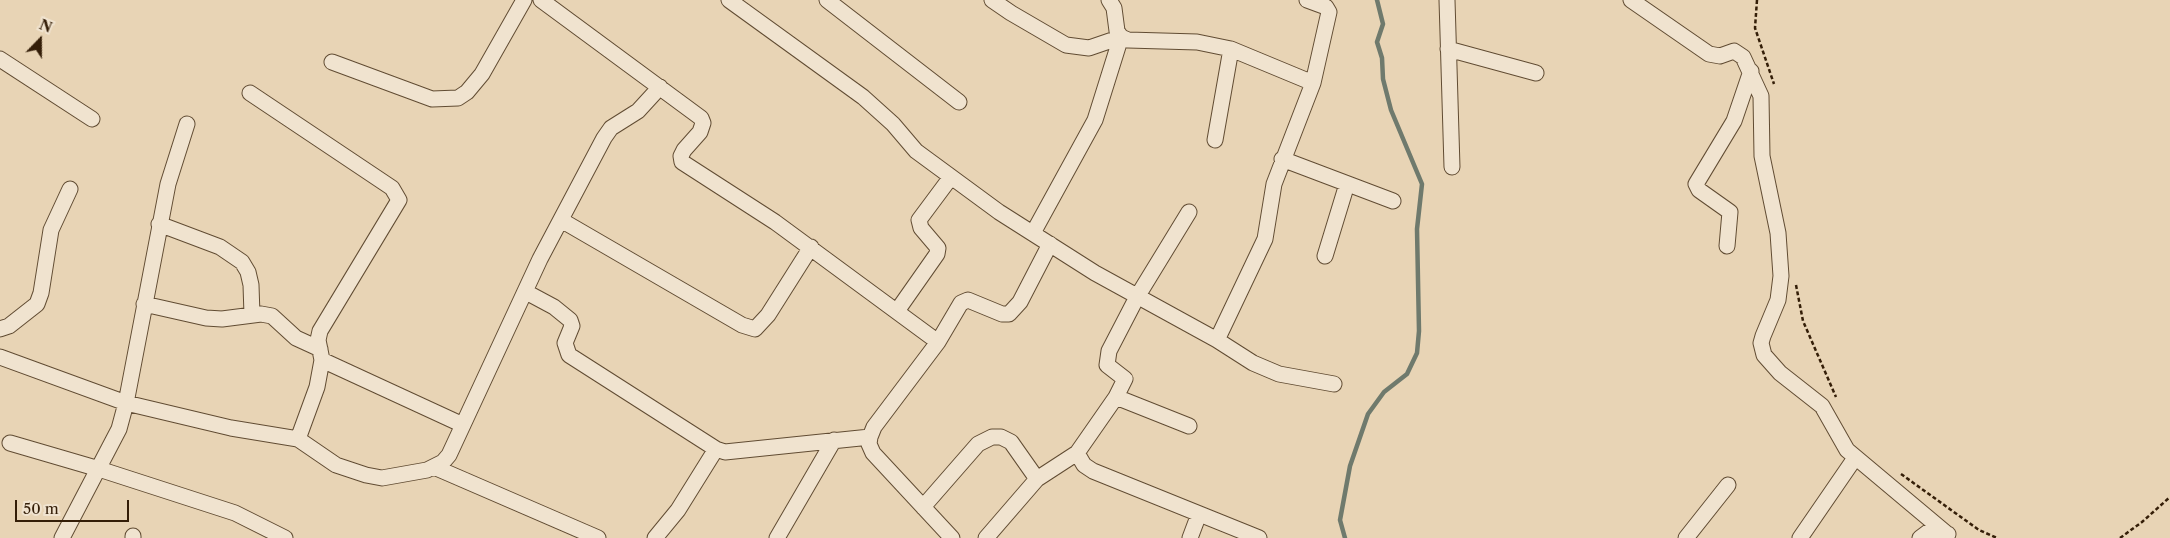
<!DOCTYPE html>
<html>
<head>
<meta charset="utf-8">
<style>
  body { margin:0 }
  #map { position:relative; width:2170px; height:538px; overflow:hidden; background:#e8d4b5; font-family:"Libre Caslon Text",serif }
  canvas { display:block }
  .north { position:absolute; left:15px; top:15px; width:50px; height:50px; -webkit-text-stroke:4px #f0e3cf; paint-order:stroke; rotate:22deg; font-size:14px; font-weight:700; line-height:20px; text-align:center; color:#341e08 }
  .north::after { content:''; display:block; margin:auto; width:18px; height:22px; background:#341e08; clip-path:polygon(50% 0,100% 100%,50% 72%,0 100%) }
  .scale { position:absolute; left:15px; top:500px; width:114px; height:22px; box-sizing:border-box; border:2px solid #341e08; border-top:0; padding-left:6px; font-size:15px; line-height:18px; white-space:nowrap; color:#341e08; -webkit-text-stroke:4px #f0e3cf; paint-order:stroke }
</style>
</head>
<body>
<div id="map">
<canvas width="2170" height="538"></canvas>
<div class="north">N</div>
<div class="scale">50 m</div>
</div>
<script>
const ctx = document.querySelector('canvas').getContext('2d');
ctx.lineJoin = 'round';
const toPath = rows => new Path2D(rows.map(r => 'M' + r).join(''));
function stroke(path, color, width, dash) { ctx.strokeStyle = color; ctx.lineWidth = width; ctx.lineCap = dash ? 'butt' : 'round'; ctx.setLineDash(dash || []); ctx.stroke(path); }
stroke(toPath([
  [1345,538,1340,520,1350,466,1368,414,1384,392,1407,374,1417,353,1419,331,1417,229,1422,184,1391,110,1383,79,1382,58,1377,42,1383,24,1377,0]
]), '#6f7a6d', 4.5);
const minor = toPath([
  [541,0,701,118,703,123,700,132,684,150,681,156,682,162,775,222,938,342],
  [729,0,863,97,893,124,916,151,999,212,1095,273,1217,340,1253,363,1279,374,1334,384],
  [827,0,959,102],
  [992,0,1011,13,1066,45,1089,48,1121,37],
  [1109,0,1114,8,1117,31,1121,37,1128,40,1197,42,1231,49,1313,83,1274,184,1265,239,1217,340],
  [1307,0,1326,7,1329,12,1313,83],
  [1447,0,1452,167],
  [1631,0,1709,54,1720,56,1734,51,1743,57,1761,96,1762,156,1778,233,1781,276,1778,300,1763,336,1761,343,1764,355,1780,373,1822,406,1847,450,1946,533],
  [1448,49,1536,73],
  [0,59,92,119],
  [332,62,432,99,458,98,467,92,482,74,524,0],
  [250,93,392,188,399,200,320,331,318,340,322,360,317,387,298,439],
  [1215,140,1231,49],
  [1282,159,1393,201],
  [561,220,742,325,755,329,768,315,811,247],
  [159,224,220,247,242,262,248,272,251,285,252,315],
  [1033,233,1095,120,1121,37],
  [1727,246,1730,212,1699,190,1696,184,1734,121,1751,71],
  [1325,256,1347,184],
  [526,292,554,307,570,320,572,326,565,343,569,355,716,449,725,452,870,437],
  [144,304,206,318,222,319,261,314,272,316,296,338,320,349],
  [897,311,937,254,938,248,921,228,919,220,951,177],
  [0,329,9,326,37,304,41,293,51,230,70,189],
  [0,357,126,403,231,428,298,439,336,465,366,475,382,478,427,470,443,462,449,455,540,259,604,138,611,128,638,111,660,87],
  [322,360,463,425],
  [1116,397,1189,426],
  [10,443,99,469,235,513,285,538],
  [1077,453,1084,465,1093,471,1259,538],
  [434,467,598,538],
  [923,507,978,444,992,437,1001,437,1011,442,1037,479],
  [62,538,119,429,126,403,168,184,187,124],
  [133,538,133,536],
  [655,538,678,510,716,449],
  [777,538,834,440],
  [952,538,873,453,869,444,870,437,874,427,938,342,961,303,968,300,1002,314,1009,314,1020,302,1050,244],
  [986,538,1037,479,1077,453,1116,397,1125,379,1107,365,1109,351,1137,297,1189,212],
  [1190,538,1199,514],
  [1686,538,1728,485],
  [1800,538,1855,458],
  [1920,538,1928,532,1936,531,1948,534]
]);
stroke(minor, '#614c33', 17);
stroke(toPath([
  [1757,0,1755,28,1774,84],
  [1796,285,1803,321,1836,397],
  [1901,474,1979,530,1997,538],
  [2120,538,2142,522,2170,497]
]), '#341e08', 2.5, [4, 2.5]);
stroke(minor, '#f0e3cf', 15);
</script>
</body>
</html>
